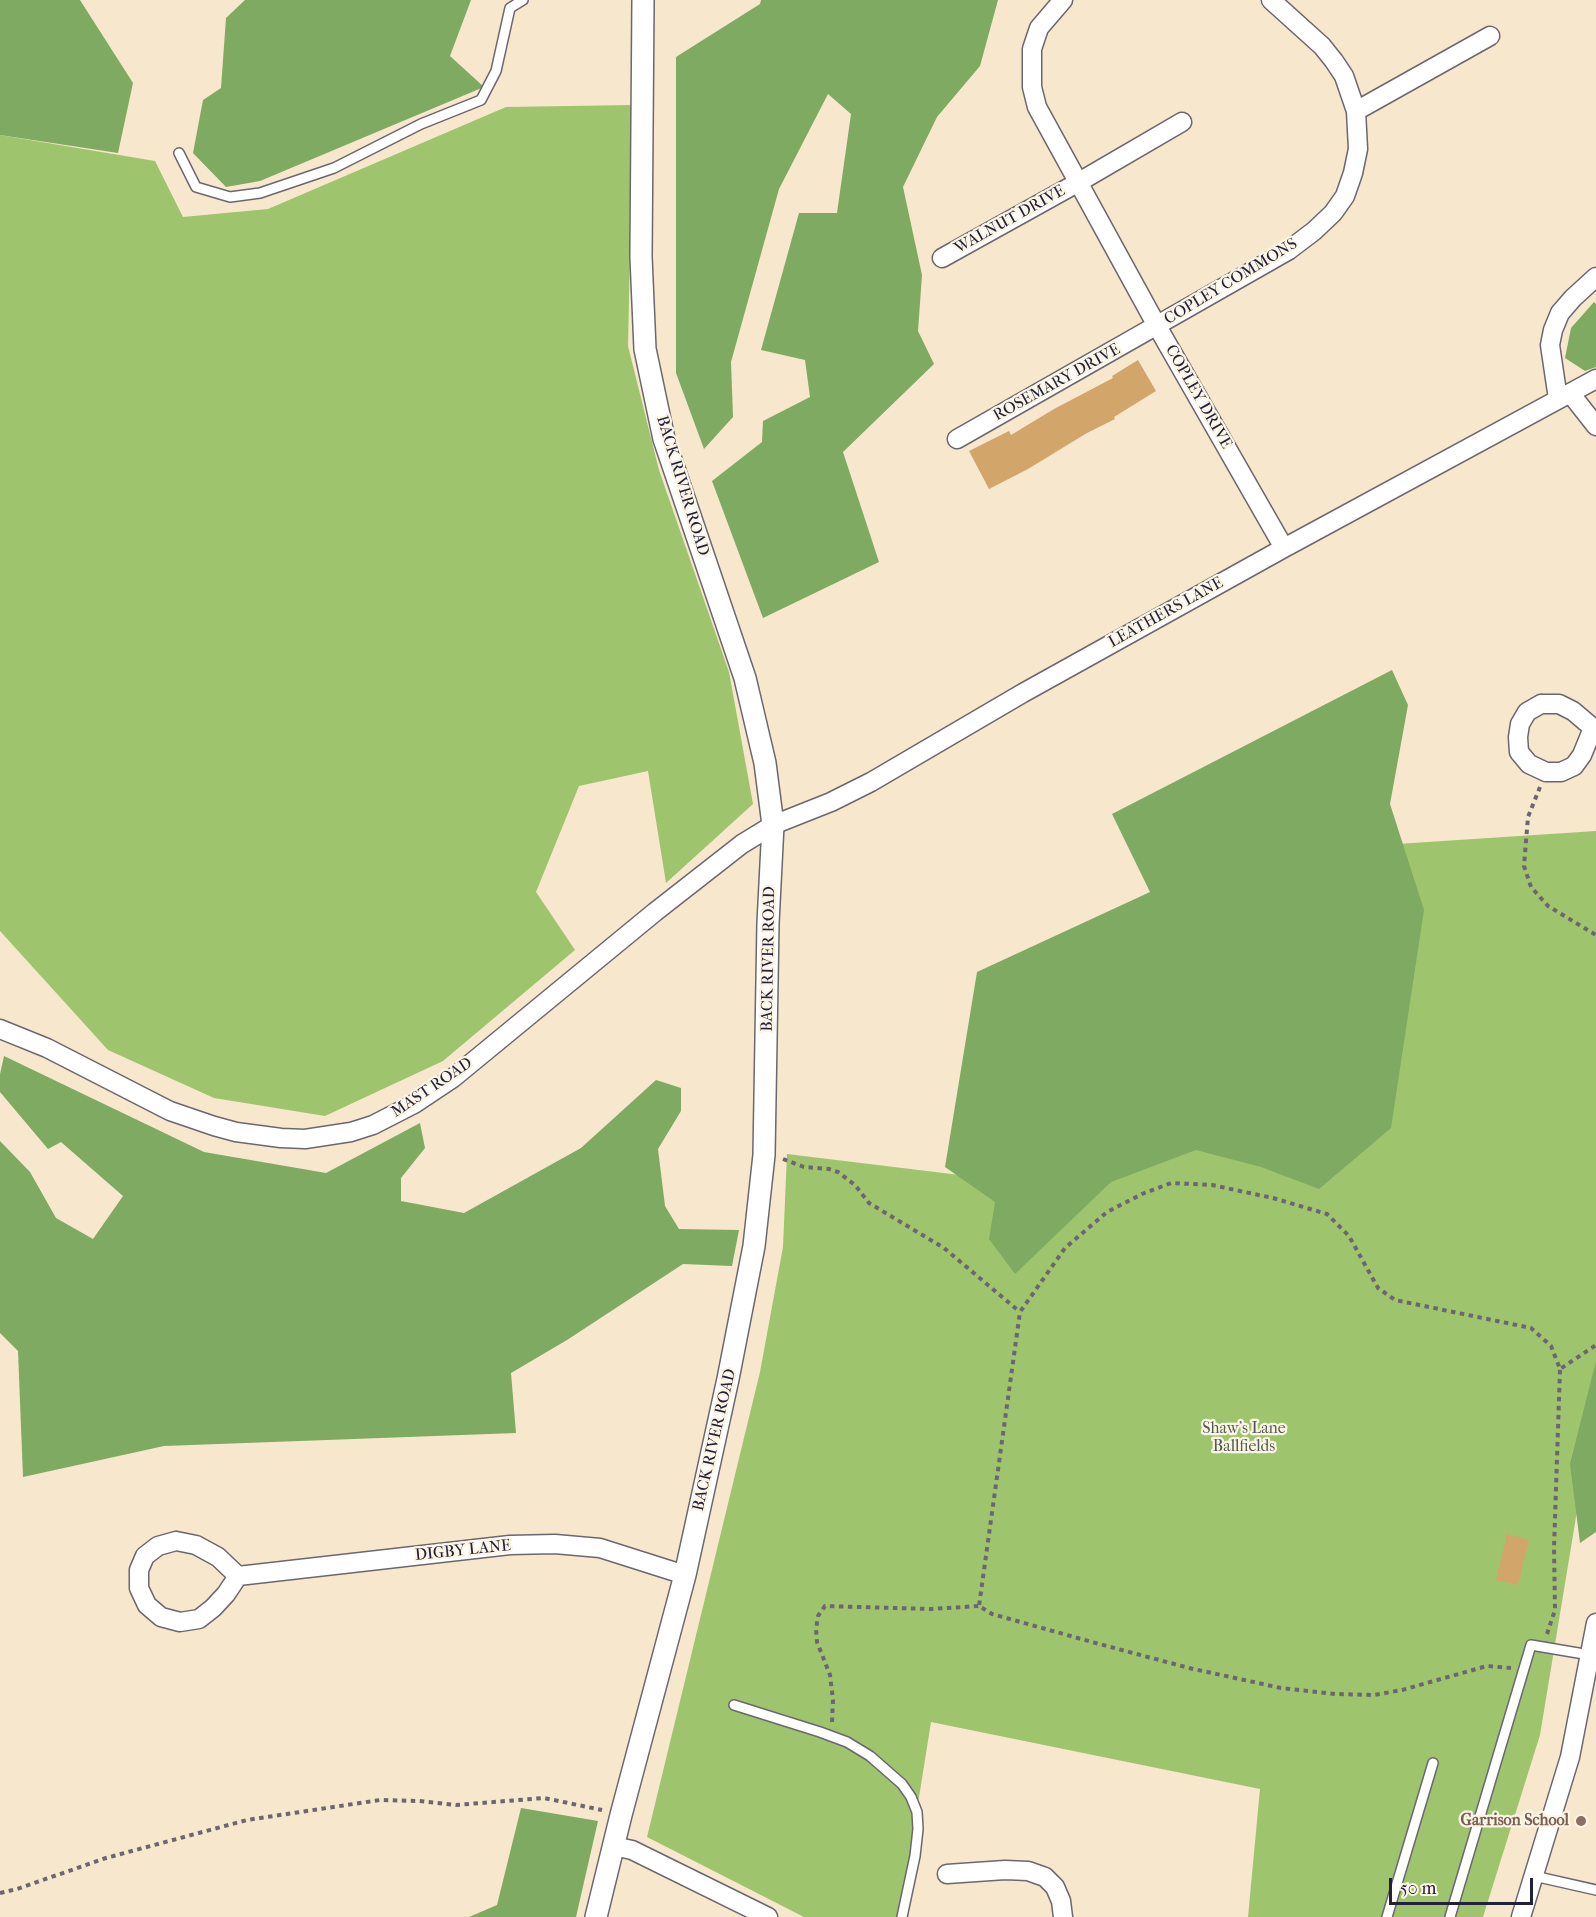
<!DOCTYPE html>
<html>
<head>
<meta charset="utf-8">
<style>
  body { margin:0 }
  #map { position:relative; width:1596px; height:1917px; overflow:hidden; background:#f6e7cd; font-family:"IM FELL French Canon",serif }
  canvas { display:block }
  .scale { position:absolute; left:1389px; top:1878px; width:144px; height:27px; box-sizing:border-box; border:3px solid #22223b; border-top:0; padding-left:8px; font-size:18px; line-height:21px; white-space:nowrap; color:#22223b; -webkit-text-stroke:4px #fcf5e5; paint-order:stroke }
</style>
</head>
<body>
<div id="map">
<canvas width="1596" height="1917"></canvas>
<div class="scale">50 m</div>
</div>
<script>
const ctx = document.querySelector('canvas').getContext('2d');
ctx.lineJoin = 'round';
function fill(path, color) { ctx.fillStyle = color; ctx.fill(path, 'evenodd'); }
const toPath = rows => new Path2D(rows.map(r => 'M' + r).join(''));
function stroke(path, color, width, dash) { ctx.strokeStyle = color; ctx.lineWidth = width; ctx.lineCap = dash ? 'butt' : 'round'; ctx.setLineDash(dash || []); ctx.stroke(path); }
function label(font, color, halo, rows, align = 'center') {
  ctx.font = font + ' "IM FELL French Canon",serif'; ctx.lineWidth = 4.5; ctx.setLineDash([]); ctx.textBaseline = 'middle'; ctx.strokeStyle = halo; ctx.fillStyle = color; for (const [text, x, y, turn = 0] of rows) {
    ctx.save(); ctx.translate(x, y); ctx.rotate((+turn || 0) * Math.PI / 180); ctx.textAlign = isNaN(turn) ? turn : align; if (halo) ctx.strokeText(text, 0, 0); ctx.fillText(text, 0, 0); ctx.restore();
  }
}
fill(toPath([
  [633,105,628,346,659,470,729,672,753,804,666,883,648,771,579,786,536,892,575,950,443,1061,325,1116,214,1098,108,1050,0,931,0,135,155,161,183,217,268,209,506,107],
  [1596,831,1596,1396,1540,1735,1483,1917,1248,1917,1260,1789,931,1722,900,1917,804,1917,647,1837,760,1372,783,1247,787,1154,968,1176,1382,845]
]), '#9fc46e');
fill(toPath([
  [0,0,80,0,133,83,118,153,0,135],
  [245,0,471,0,450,56,484,87,260,181,226,187,193,153,203,100,221,88,226,18],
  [761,0,998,0,980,66,937,117,903,187,922,275,918,331,934,364,843,452,879,562,763,618,712,481,762,442,763,421,810,397,805,360,761,350,799,213,837,213,851,114,828,94,779,189,731,362,733,417,704,449,676,373,676,57,760,4],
  [1594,302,1596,304,1596,367,1585,371,1565,358,1571,328],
  [1392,670,1408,705,1390,804,1424,910,1391,1128,1319,1189,1261,1167,1196,1150,1111,1182,1015,1274,989,1239,995,1202,945,1167,977,972,1150,892,1112,814],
  [4,1056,204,1152,326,1173,420,1123,425,1148,401,1178,401,1201,464,1213,581,1148,656,1080,681,1088,681,1111,658,1149,665,1206,679,1229,739,1230,732,1266,683,1264,567,1340,511,1373,516,1433,164,1446,23,1477,18,1351,0,1333,0,1141,30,1172,56,1218,93,1239,123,1196,61,1142,48,1149,0,1092,0,1074],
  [1596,1361,1596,1532,1580,1543,1570,1464],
  [521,1808,598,1821,576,1917,469,1917,497,1905]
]), '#7faa61');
fill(toPath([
  [1138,360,1156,391,1114,417,1115,419,1087,433,1028,469,989,489,969,451,1009,431,1011,435,1054,409,1113,378,1112,376],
  [1507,1534,1529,1540,1518,1585,1496,1580]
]), '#d2a56b');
const service = toPath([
  [179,153,196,187,230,197,260,193,334,168,421,124,481,100,496,71,510,8,523,0],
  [734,1705,820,1732,847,1742,870,1756,902,1784,911,1797,917,1812,918,1829,915,1856,902,1917],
  [1534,1876,1596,1890],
  [1387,1917,1433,1763],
  [1450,1917,1531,1645,1590,1655]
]);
const minor = toPath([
  [1063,0,1039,28,1032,49,1032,87,1037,107,1157,326,1284,548],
  [1356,111,1490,36],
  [942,258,1079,182,1182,122],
  [1570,393,1596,426],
  [1558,399,1550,345,1553,330,1560,313,1573,298,1596,277],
  [957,439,1289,250,1314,231,1333,213,1345,196,1353,173,1358,149,1356,111,1344,76,1334,61,1322,46,1271,0],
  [1541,704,1559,704,1573,711,1593,728,1582,755,1574,766,1561,772,1546,772,1529,764,1519,752,1518,737,1520,724,1527,712,1541,704],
  [0,1029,47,1048,170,1111,214,1126,236,1132,281,1138,305,1139,351,1132,373,1125,414,1104,453,1078,655,912,742,844,773,825,831,802,871,782,1023,693,1284,548,1596,379],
  [176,1541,196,1545,218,1557,238,1576,226,1594,213,1608,199,1619,180,1622,161,1617,147,1605,139,1588,139,1570,145,1556,158,1546,176,1541],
  [238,1576,510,1545,555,1544,600,1548,685,1575],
  [613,1846,632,1850,768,1917],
  [947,1874,1005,1870,1028,1871,1045,1877,1055,1887,1061,1901,1063,1917],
  [1521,1917,1570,1757,1596,1623]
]);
const tertiary = toPath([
  [596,1917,621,1815,685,1575,728,1379,754,1246,764,1155,768,923,773,825,765,763,745,678,664,439,645,349,641,257,643,0]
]);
stroke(service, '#6c676e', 12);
stroke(minor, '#6c676e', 21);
stroke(tertiary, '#6c676e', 24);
stroke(toPath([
  [1540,787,1528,817,1524,866,1531,887,1548,906,1596,935],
  [783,1159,804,1167,829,1169,838,1172,855,1185,869,1203,944,1248,1020,1312],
  [1547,1634,1555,1610,1554,1548,1560,1369],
  [1511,1668,1487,1666,1402,1690,1374,1695,1335,1694,1281,1688,1189,1668,1092,1642,992,1614,979,1606,1020,1312,1065,1248,1107,1212,1142,1194,1171,1183,1212,1185,1273,1198,1327,1214,1349,1236,1378,1288,1395,1300,1531,1328,1551,1346,1560,1369,1596,1345],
  [832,1722,833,1700,830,1675,817,1642,816,1629,818,1616,825,1606,931,1609,979,1606],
  [0,1893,17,1889,106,1858,247,1820,380,1800,419,1801,456,1805,544,1798,602,1810]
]), '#6c676e', 4, [4.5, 4.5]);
stroke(service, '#fff', 9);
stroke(minor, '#fff', 18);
stroke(tertiary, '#fff', 21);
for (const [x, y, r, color] of [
  [1581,1821,6,"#8d6e63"]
]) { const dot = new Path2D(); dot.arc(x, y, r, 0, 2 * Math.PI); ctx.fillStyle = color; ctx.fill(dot); stroke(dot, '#fcf5e5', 2); }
label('16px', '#22223b', '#fcf5e5', [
  ["WALNUT DRIVE",1010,220,-29],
  ["COPLEY COMMONS",1231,282,-31],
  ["ROSEMARY DRIVE",1057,383,-29],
  ["COPLEY DRIVE",1198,397,60],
  ["BACK RIVER ROAD",682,486,73],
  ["LEATHERS LANE",1166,613,-29],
  ["BACK RIVER ROAD",769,959,-89],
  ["MAST ROAD",432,1088,-34],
  ["BACK RIVER ROAD",715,1440,-77],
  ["DIGBY LANE",463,1551,-6]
]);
label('16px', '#4e5b4d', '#fcf5e5', [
  ["Shaw’s Lane",1244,1429],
  ["Ballfields",1244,1447]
]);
label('bold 16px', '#785e54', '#fcf5e5', [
  ["Garrison School",1569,1821]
], 'right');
</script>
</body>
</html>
